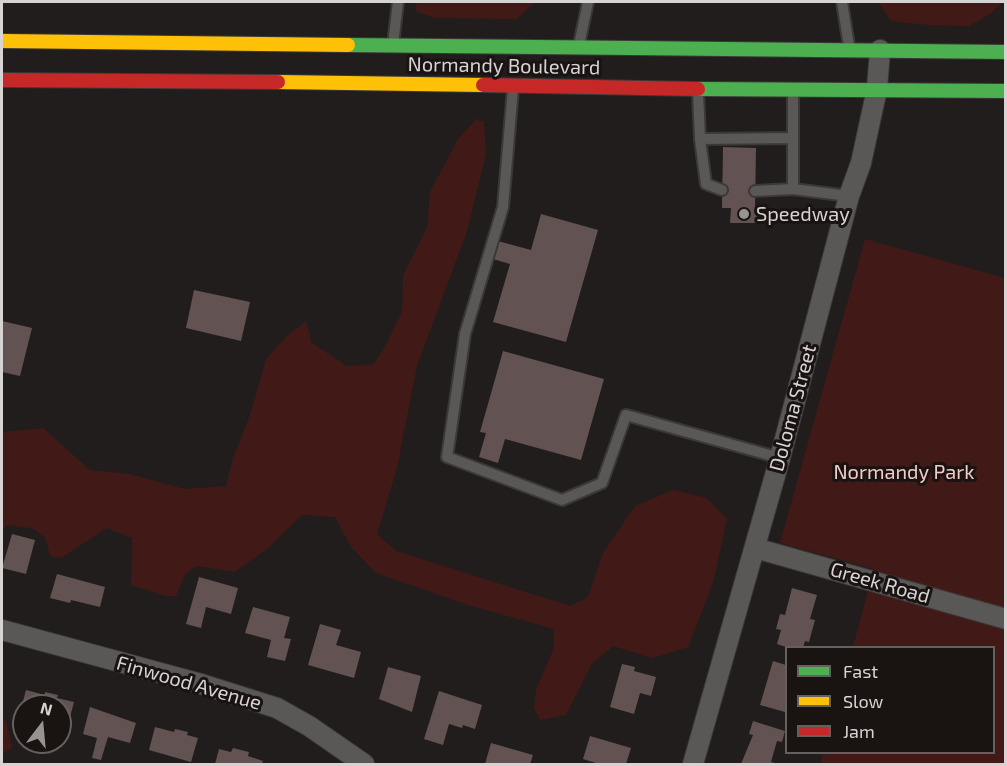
<!DOCTYPE html>
<html>
<head>
<meta charset="utf-8">
<style>
  body { margin:0 }
  #map { position:relative; width:1007px; height:766px; overflow:hidden; background:#211d1c; font-family:"Exo 2",sans-serif }
  canvas { display:block }
  .frame { position:absolute; inset:0; border:3px solid #d8d3d3; pointer-events:none }
  .legend { position:absolute; left:785px; top:646px; width:210px; height:108px; box-sizing:border-box; background:#191312; border:2px solid #65605f; margin:0; padding:8px 10px; list-style:none; font-size:18px; color:#d8d3d3 }
  .legend li { display:flex; align-items:center; gap:12px; height:30px }
  .legend b { width:30px; border:2px solid #65605f }
  .north { position:absolute; left:12px; top:694px; width:60px; height:60px; box-sizing:border-box; background:#191312; border:2px solid #65605f; border-radius:50%; rotate:16deg; font-size:16px; font-weight:700; line-height:24px; text-align:center; color:#d8d3d3 }
  .north::after { content:''; display:block; margin:auto; width:21px; height:27px; background:#989393; clip-path:polygon(50% 0,100% 100%,50% 72%,0 100%) }
</style>
</head>
<body>
<div id="map">
<canvas width="1007" height="766"></canvas>
<div class="frame"></div>
<ul class="legend">
<li><b style="height:8px;background:#4caf50"></b>Fast</li>
<li><b style="height:8px;background:#ffc107"></b>Slow</li>
<li><b style="height:8px;background:#c62828"></b>Jam</li>
</ul>
<div class="north">N</div>
</div>
<script>
const ctx = document.querySelector('canvas').getContext('2d');
ctx.lineJoin = 'round';
function fill(path, color) { ctx.fillStyle = color; ctx.fill(path, 'evenodd'); }
const toPath = rows => new Path2D(rows.map(r => 'M' + r).join(''));
function stroke(path, color, width, dash) { ctx.strokeStyle = color; ctx.lineWidth = width; ctx.lineCap = dash ? 'butt' : 'round'; ctx.setLineDash(dash || []); ctx.stroke(path); }
function label(font, color, halo, rows, align = 'center') {
  ctx.font = font + ' "Exo 2",sans-serif'; ctx.lineWidth = 6; ctx.setLineDash([]); ctx.textBaseline = 'middle'; ctx.strokeStyle = halo; ctx.fillStyle = color; for (const [text, x, y, turn = 0] of rows) {
    ctx.save(); ctx.translate(x, y); ctx.rotate((+turn || 0) * Math.PI / 180); ctx.textAlign = isNaN(turn) ? turn : align; if (halo) ctx.strokeText(text, 0, 0); ctx.fillText(text, 0, 0); ctx.restore();
  }
}
fill(toPath([
  [417,2,535,2,517,19,435,18,417,12,415,7],
  [878,2,1003,2,991,13,970,26,927,25,891,21],
  [476,119,484,122,486,154,467,231,417,366,397,468,377,534,396,551,570,606,588,597,603,553,635,506,673,490,707,498,727,519,713,583,688,647,653,658,613,646,592,664,566,715,540,720,534,708,536,690,554,648,554,629,468,605,376,573,351,547,335,517,302,515,266,550,234,572,197,566,186,573,176,596,166,596,131,585,132,538,107,528,61,558,50,556,45,537,32,528,6,525,2,533,2,432,43,428,90,470,130,474,185,489,226,486,233,458,250,415,266,359,286,337,306,321,312,343,347,366,373,365,386,345,402,311,403,275,427,228,430,192,458,139],
  [865,239,1005,278,1005,764,820,764,823,753,994,752,994,648,853,647,874,569,780,543],
  [2,719,6,720,12,748,2,753]
]), '#411a17');
fill(toPath([
  [723,147,756,148,755,206,758,206,759,223,730,223,731,208,722,208],
  [541,214,598,230,566,342,493,322,510,264,493,259,498,241,531,250],
  [194,290,250,302,241,341,186,328],
  [2,321,32,328,20,376,2,372],
  [503,351,604,379,581,460,505,439,498,463,479,457,486,433,480,432],
  [12,534,35,540,26,574,2,568],
  [57,574,105,587,100,607,71,600,70,603,50,598],
  [199,577,238,588,231,614,206,607,201,628,186,624],
  [792,588,817,595,810,619,815,620,809,642,805,641,803,648,789,648,777,644,781,630,776,629,780,614,785,615],
  [253,607,290,617,284,638,291,639,285,661,267,657,271,640,245,633],
  [320,624,341,630,336,645,361,652,354,678,308,665],
  [773,661,786,665,785,712,760,705],
  [622,664,635,667,634,671,656,677,651,696,640,693,634,714,610,707],
  [388,667,421,676,412,712,379,699],
  [26,690,45,695,45,692,58,695,57,698,74,702,68,725,60,723,60,706,24,706,24,713,20,712],
  [439,691,482,705,475,729,463,725,462,728,449,724,443,745,424,739],
  [90,707,136,723,130,743,108,737,101,760,92,758,97,738,83,734],
  [753,721,785,731,782,742,777,741,771,762,779,764,741,764,753,735,749,734],
  [155,727,174,732,175,729,188,732,187,735,198,738,191,762,149,750],
  [590,736,631,748,626,764,599,764,583,759],
  [491,743,533,755,530,764,485,764],
  [233,748,249,752,248,756,263,761,262,764,215,764,219,749,231,752]
]), '#625352');
const lane = toPath([
  [842,2,849,46],
  [393,44,398,2],
  [579,45,588,2],
  [513,88,503,207,465,334,447,457,562,500,602,483,626,415,780,458],
  [698,92,700,139,793,138,793,93],
  [793,138,793,189],
  [700,139,706,184,722,190],
  [755,191,793,189,849,196]
]);
const street = toPath([
  [755,548,1006,619],
  [2,630,201,684,277,708,309,726,364,764],
  [693,764,780,458,849,196,861,163,877,89,880,50]
]);
const fast = toPath([
  [348,45,1006,52],
  [698,89,1006,91]
]);
const slow = toPath([
  [2,41,348,45],
  [278,82,483,85]
]);
const jam = toPath([
  [2,80,278,82],
  [483,85,698,89]
]);
stroke(lane, '#3b3838', 14);
stroke(street, '#3b3838', 22);
stroke(fast, '#3b3838', 16);
stroke(slow, '#3b3838', 16);
stroke(jam, '#3b3838', 16);
stroke(lane, '#5a5757', 10);
stroke(street, '#5a5757', 20);
stroke(fast, '#4caf50', 14);
stroke(slow, '#ffc107', 14);
stroke(jam, '#c62828', 14);
for (const [x, y, r, color] of [
  [744,214,6,"#989393"]
]) { const dot = new Path2D(); dot.arc(x, y, r, 0, 2 * Math.PI); ctx.fillStyle = color; ctx.fill(dot); stroke(dot, '#191312', 2); }
label('20px', '#d8d3d3', '#191312', [
  ["Normandy Boulevard",504,66,1],
  ["Doloma Street",793,408,-75],
  ["Greek Road",880,583,16],
  ["Finwood Avenue",189,683,16]
]);
label('20px', '#d8d3d3', '#191312', [
  ["Speedway",756,214]
], 'left');
label('20px', '#f4ccc6', '#191312', [
  ["Normandy Park",904,472]
]);
</script>
</body>
</html>
